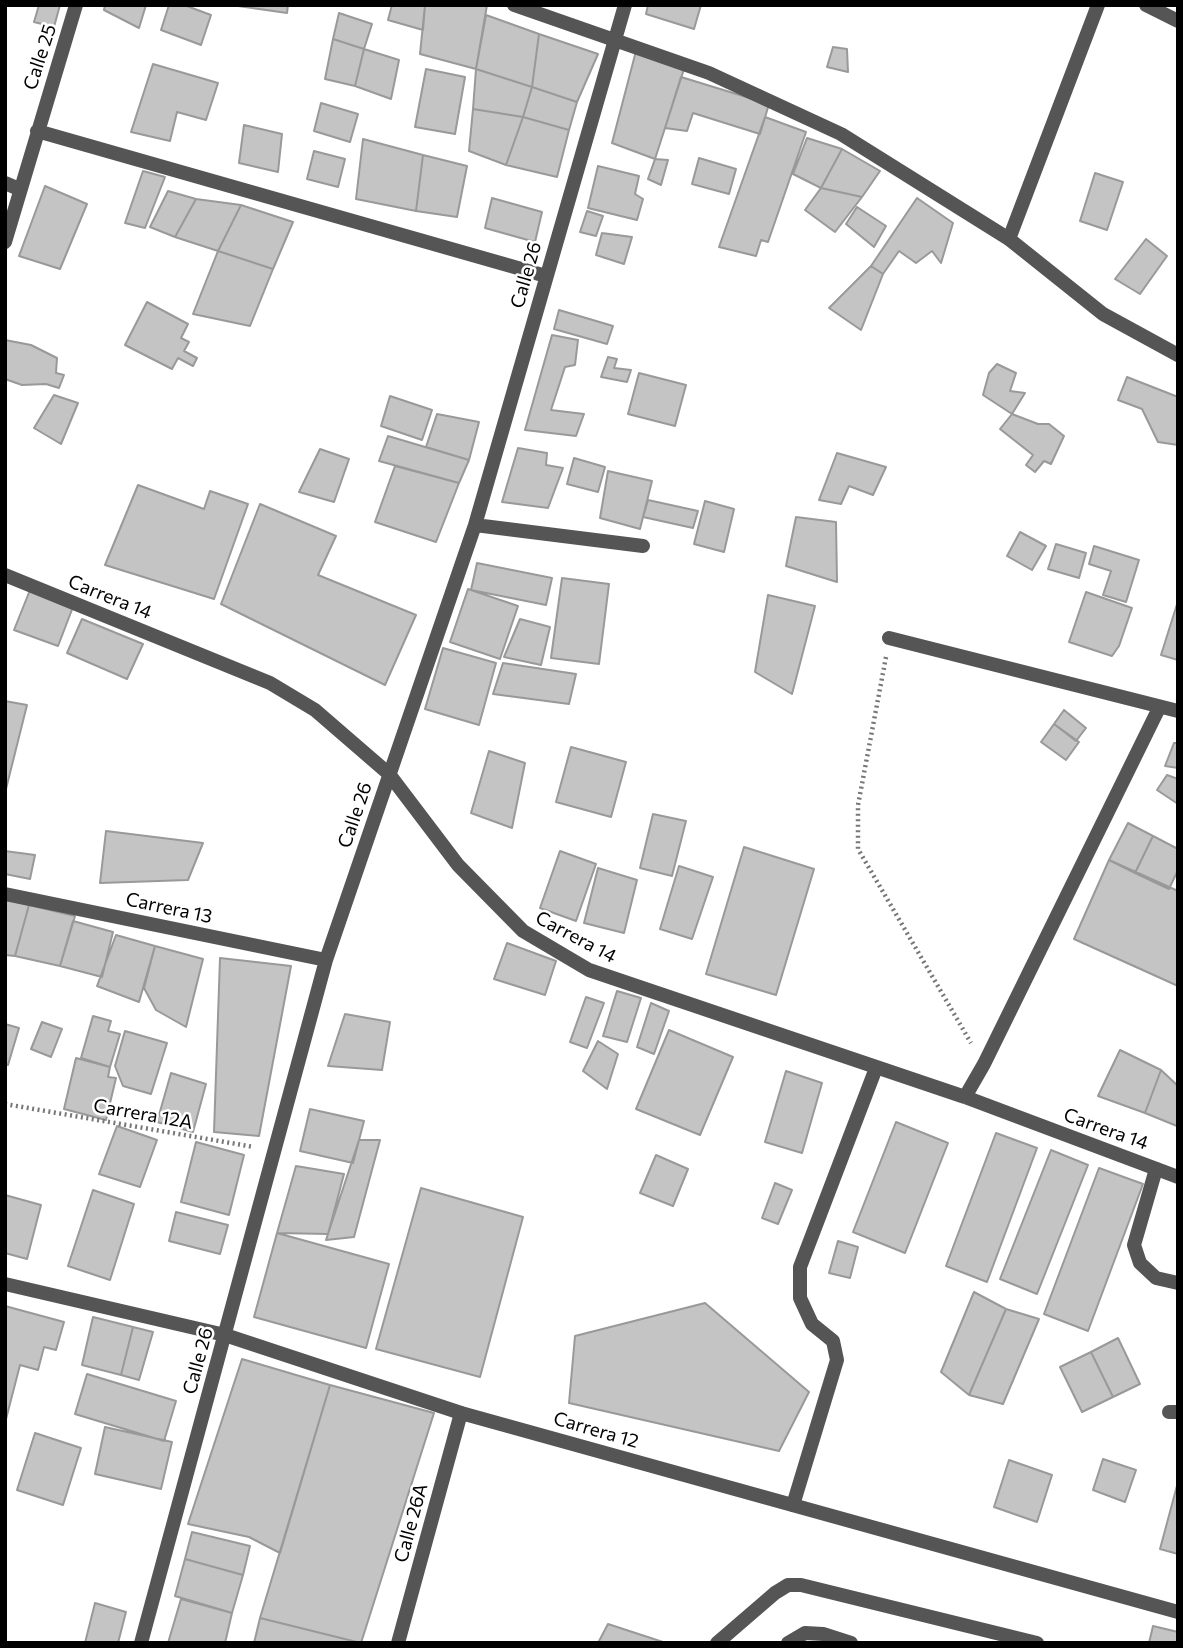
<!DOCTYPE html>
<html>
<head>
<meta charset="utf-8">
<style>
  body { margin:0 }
  #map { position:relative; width:1183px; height:1648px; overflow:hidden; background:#fff; font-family:Commissioner,sans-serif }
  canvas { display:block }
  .frame { position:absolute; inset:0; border:7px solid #000; pointer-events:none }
</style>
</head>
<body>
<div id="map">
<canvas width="1183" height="1648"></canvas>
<div class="frame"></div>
</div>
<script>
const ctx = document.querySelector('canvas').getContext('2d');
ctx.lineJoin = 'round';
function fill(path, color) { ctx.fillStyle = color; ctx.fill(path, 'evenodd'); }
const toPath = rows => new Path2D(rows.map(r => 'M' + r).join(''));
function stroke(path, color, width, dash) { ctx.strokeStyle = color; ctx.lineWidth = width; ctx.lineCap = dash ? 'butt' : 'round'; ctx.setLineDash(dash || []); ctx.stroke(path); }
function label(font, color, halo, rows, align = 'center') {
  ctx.font = font + ' Commissioner,sans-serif'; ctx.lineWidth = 5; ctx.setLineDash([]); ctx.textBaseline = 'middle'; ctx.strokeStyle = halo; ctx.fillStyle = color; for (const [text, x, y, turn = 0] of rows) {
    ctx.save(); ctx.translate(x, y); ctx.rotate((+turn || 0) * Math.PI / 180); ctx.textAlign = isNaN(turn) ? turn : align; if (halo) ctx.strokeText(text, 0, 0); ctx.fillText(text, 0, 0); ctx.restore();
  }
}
const building = toPath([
  [39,5,60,5,54,27,34,22,39,5],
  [105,5,146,5,139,28,104,10,105,5],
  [169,5,184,5,211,15,201,45,161,30,169,5],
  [231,5,288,5,287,13,231,5],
  [392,5,425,5,423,30,388,20,392,5],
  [425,5,487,5,476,69,420,54,425,5],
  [648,5,701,5,694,29,646,14,648,5],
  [339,13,372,24,364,49,333,39,339,13],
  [486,15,539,34,532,87,476,69,486,15],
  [539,34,598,54,577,102,532,87,539,34],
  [333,39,364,49,355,86,325,79,333,39],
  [833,47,847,49,848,72,827,67,833,47],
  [364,49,399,60,391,99,355,86,364,49],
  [636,51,685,66,655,159,612,143,636,51],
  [153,64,218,83,206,120,177,112,170,141,131,132,153,64],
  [426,69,465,77,455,134,415,127,426,69],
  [476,69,532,87,523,117,473,109,476,69],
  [681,77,769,104,760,134,693,113,687,131,665,128,681,77],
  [532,87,577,102,569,130,523,117,532,87],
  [321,103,358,114,350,142,314,131,321,103],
  [473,109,523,117,506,165,469,151,473,109],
  [523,117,569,130,557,177,506,165,523,117],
  [765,117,806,132,768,242,761,240,756,256,719,247,765,117],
  [244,125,282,134,278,172,239,163,244,125],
  [807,138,842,149,821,188,793,174,807,138],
  [363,139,423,155,416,211,356,199,363,139],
  [842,149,880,171,862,197,821,188,842,149],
  [314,151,345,159,338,187,307,179,314,151],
  [423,155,467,166,457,217,416,211,423,155],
  [699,158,736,169,729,194,692,184,699,158],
  [655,159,668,160,661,185,648,179,655,159],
  [598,166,639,176,635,194,643,199,637,220,588,208,598,166],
  [143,171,165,177,145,228,125,223,143,171],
  [1095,173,1123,182,1107,230,1080,221,1095,173],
  [45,186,87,204,60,269,19,256,45,186],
  [821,188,862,197,835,232,805,210,821,188],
  [168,191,196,199,175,237,150,227,168,191],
  [492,198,542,212,535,242,485,228,492,198],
  [917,198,953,223,941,263,932,251,916,263,899,251,883,274,871,266,917,198],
  [196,199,241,205,218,251,175,237,196,199],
  [241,205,293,222,273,269,218,251,241,205],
  [857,207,886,226,874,247,846,224,857,207],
  [587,211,603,216,596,236,580,232,587,211],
  [602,233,632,237,624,264,596,255,602,233],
  [1146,239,1167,256,1140,294,1115,279,1146,239],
  [218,251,273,269,250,326,193,314,218,251],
  [871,266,883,274,861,330,829,308,871,266],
  [147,302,188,324,181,338,189,342,184,351,197,358,193,366,178,358,172,369,125,345,147,302],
  [559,310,613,326,607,344,554,329,559,310],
  [552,335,578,340,575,365,565,367,551,410,584,414,576,436,525,430,552,335],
  [5,340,31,345,57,358,56,373,64,375,59,388,46,384,22,385,5,379,5,340],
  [608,357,617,359,614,368,631,370,627,382,601,377,608,357],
  [997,364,1016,373,1010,391,1025,393,1012,414,983,395,989,373,997,364],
  [639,373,686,385,675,426,628,414,639,373],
  [1127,377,1178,397,1178,445,1158,442,1142,409,1118,400,1127,377],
  [54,395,78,403,61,444,34,428,54,395],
  [390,396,432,410,422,440,381,426,390,396],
  [437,414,479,422,469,460,426,447,437,414],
  [1012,414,1038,424,1049,424,1064,436,1051,464,1044,461,1035,472,1026,465,1033,455,1000,429,1012,414],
  [388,436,469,460,459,483,379,461,388,436],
  [518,448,547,453,546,465,563,468,548,508,502,502,518,448],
  [320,449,349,459,334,502,299,492,320,449],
  [837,453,886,467,873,495,849,486,841,504,819,500,837,453],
  [574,458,605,467,598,492,567,484,574,458],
  [395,466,459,483,436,542,375,522,395,466],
  [608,471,652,481,640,529,600,518,608,471],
  [138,485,204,509,210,491,248,504,214,599,105,565,138,485],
  [648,500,698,511,693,528,643,517,648,500],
  [705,501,734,509,724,552,694,544,705,501],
  [260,504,336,536,318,575,416,615,385,685,221,604,260,504],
  [796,517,836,522,837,582,786,566,796,517],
  [1020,532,1046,546,1032,570,1007,556,1020,532],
  [1056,544,1086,553,1079,578,1048,569,1056,544],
  [1094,546,1139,560,1126,602,1103,595,1111,571,1089,564,1094,546],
  [477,563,552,578,546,605,471,590,477,563],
  [562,578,609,584,599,664,551,658,562,578],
  [468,589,518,606,500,659,450,642,468,589],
  [30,590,73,607,58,646,14,630,30,590],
  [1086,592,1132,608,1119,646,1112,656,1069,642,1086,592],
  [768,595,815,606,792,694,755,672,768,595],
  [1178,601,1178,660,1161,655,1178,601],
  [82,619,143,644,127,679,67,653,82,619],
  [520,619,550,627,541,665,504,657,520,619],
  [443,648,496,663,479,725,425,709,443,648],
  [503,663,576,674,569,704,493,694,503,663],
  [5,701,27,705,5,793,5,701],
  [1064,710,1086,728,1076,741,1054,724,1064,710],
  [1054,724,1079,742,1066,760,1041,742,1054,724],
  [1174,743,1178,743,1178,768,1165,766,1174,743],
  [571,747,626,762,611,817,556,802,571,747],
  [489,751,525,763,512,828,471,813,489,751],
  [1167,775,1178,779,1178,804,1157,790,1167,775],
  [653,814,686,821,672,876,640,868,653,814],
  [1128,823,1153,836,1135,873,1109,860,1128,823],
  [106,831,203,843,188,880,100,883,106,831],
  [1153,836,1178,849,1178,870,1169,889,1135,873,1153,836],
  [744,847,814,869,776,995,706,974,744,847],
  [5,851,35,855,30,879,5,874,5,851],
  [560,851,596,864,576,921,540,908,560,851],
  [1109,860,1178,891,1178,986,1074,939,1109,860],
  [679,866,713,877,692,939,660,929,679,866],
  [598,868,637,880,624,933,584,923,598,868],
  [6,900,29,905,15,956,5,955,6,900],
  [29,905,75,916,60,966,15,956,29,905],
  [73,921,113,932,102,977,60,966,73,921],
  [116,935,155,946,139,1002,97,986,116,935],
  [507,943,556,961,545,995,494,979,507,943],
  [155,946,203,959,186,1027,156,1010,144,988,155,946],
  [220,958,291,966,259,1136,214,1132,220,958],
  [617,991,641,998,627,1042,603,1036,617,991],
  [586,997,604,1003,587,1048,570,1042,586,997],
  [651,1003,669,1011,654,1054,637,1047,651,1003],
  [345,1014,390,1022,382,1070,328,1066,345,1014],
  [93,1016,111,1021,108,1031,120,1034,110,1067,81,1058,93,1016],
  [42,1022,62,1029,51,1057,31,1049,42,1022],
  [5,1024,19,1028,8,1065,5,1064,5,1024],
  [669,1030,733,1057,700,1135,636,1109,669,1030],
  [125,1031,167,1043,151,1094,123,1086,115,1066,125,1031],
  [598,1041,618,1054,607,1089,583,1071,598,1041],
  [1120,1050,1161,1070,1145,1113,1098,1096,1120,1050],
  [76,1058,110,1067,108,1077,116,1078,106,1120,64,1109,76,1058],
  [1161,1070,1178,1086,1177,1126,1145,1113,1161,1070],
  [786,1071,822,1083,802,1153,765,1142,786,1071],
  [171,1073,206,1084,193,1132,157,1122,171,1073],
  [310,1109,364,1121,353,1163,300,1151,310,1109],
  [896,1122,948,1143,905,1253,853,1232,896,1122],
  [117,1126,157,1140,140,1187,99,1174,117,1126],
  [996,1133,1037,1148,987,1282,946,1266,996,1133],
  [359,1140,380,1140,354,1237,326,1240,359,1140],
  [196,1142,244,1155,229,1215,181,1202,196,1142],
  [1051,1150,1088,1165,1037,1294,1000,1279,1051,1150],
  [656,1155,688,1169,673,1206,640,1193,656,1155],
  [296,1166,344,1174,328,1234,277,1233,296,1166],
  [1099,1168,1143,1184,1088,1331,1044,1314,1099,1168],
  [775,1183,792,1190,778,1224,762,1218,775,1183],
  [421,1188,523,1217,480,1377,376,1349,421,1188],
  [93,1190,134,1204,110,1280,68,1266,93,1190],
  [5,1195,41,1205,27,1259,5,1253,5,1195],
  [176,1212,228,1225,220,1254,169,1241,176,1212],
  [277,1233,389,1264,366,1348,254,1317,277,1233],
  [838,1241,858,1247,850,1278,829,1273,838,1241],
  [974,1292,1006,1309,969,1395,941,1372,974,1292],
  [705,1303,809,1392,779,1451,569,1403,575,1336,705,1303],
  [5,1306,64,1322,56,1350,44,1347,38,1370,20,1365,5,1423,5,1306],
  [1006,1309,1039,1319,1003,1404,969,1395,1006,1309],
  [93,1317,133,1327,121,1375,82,1365,93,1317],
  [133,1327,153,1332,139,1380,121,1375,133,1327],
  [1118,1338,1140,1384,1113,1397,1091,1352,1118,1338],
  [1091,1352,1113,1397,1082,1412,1060,1367,1091,1352],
  [242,1359,330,1385,280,1553,249,1537,188,1524,242,1359],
  [87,1374,176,1401,164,1441,75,1414,87,1374],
  [330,1385,434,1413,361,1643,260,1618,330,1385],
  [105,1427,172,1442,161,1489,95,1474,105,1427],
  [35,1433,81,1448,63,1505,17,1490,35,1433],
  [1103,1459,1136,1470,1125,1502,1093,1490,1103,1459],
  [1009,1460,1052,1475,1037,1522,994,1507,1009,1460],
  [1178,1482,1178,1554,1160,1549,1178,1482],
  [192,1532,250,1546,243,1575,185,1559,192,1532],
  [185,1559,243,1575,232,1613,175,1596,185,1559],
  [181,1599,232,1613,225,1643,168,1643,181,1599],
  [95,1603,126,1612,118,1643,85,1643,95,1603],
  [260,1618,361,1643,254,1643,260,1618],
  [608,1624,666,1643,598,1643,608,1624],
  [1153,1626,1178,1632,1178,1643,1149,1643,1153,1626]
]);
fill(building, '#c4c4c4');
stroke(building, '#999', 2);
stroke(toPath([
  [886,657,858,805,858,849,971,1043],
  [5,1104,254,1147]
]), '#777', 4.5, [2, 3.5]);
stroke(toPath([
  [1009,239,1098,5],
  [1156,1169,1134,1245,1140,1263,1156,1278,1178,1283],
  [793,1505,837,1360,833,1341,812,1324,800,1298,800,1267,876,1068],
  [398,1643,461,1413],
  [717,1643,775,1593,788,1585,801,1585,1037,1643],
  [788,1643,805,1633,823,1634,851,1643]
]), '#555', 14);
stroke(toPath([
  [514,5,709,73,841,134,1009,239,1103,314,1178,355],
  [1146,5,1178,21],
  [37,131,546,276],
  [5,183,19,189],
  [5,242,76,5],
  [475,525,643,546],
  [5,575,270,683,315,710,389,774,458,865,523,931,589,970,965,1097,1178,1177],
  [889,638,1178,711],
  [5,894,326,960],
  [965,1097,984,1064,1159,708],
  [5,1284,225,1335,461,1413,1178,1612],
  [1169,1412,1178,1412],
  [141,1643,326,960,475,525,625,5]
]), '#555', 14);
label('19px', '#000', '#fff', [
  ["Calle 25",40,57,-72],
  ["Calle 26",526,275,-74],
  ["Carrera 14",110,597,22],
  ["Calle 26",355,815,-71],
  ["Carrera 13",169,908,12],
  ["Carrera 14",576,937,28],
  ["Carrera 12A",143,1114,10],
  ["Carrera 14",1106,1129,20],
  ["Calle 26",198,1361,-75],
  ["Carrera 12",596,1430,16],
  ["Calle 26A",411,1523,-75]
]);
</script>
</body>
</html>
